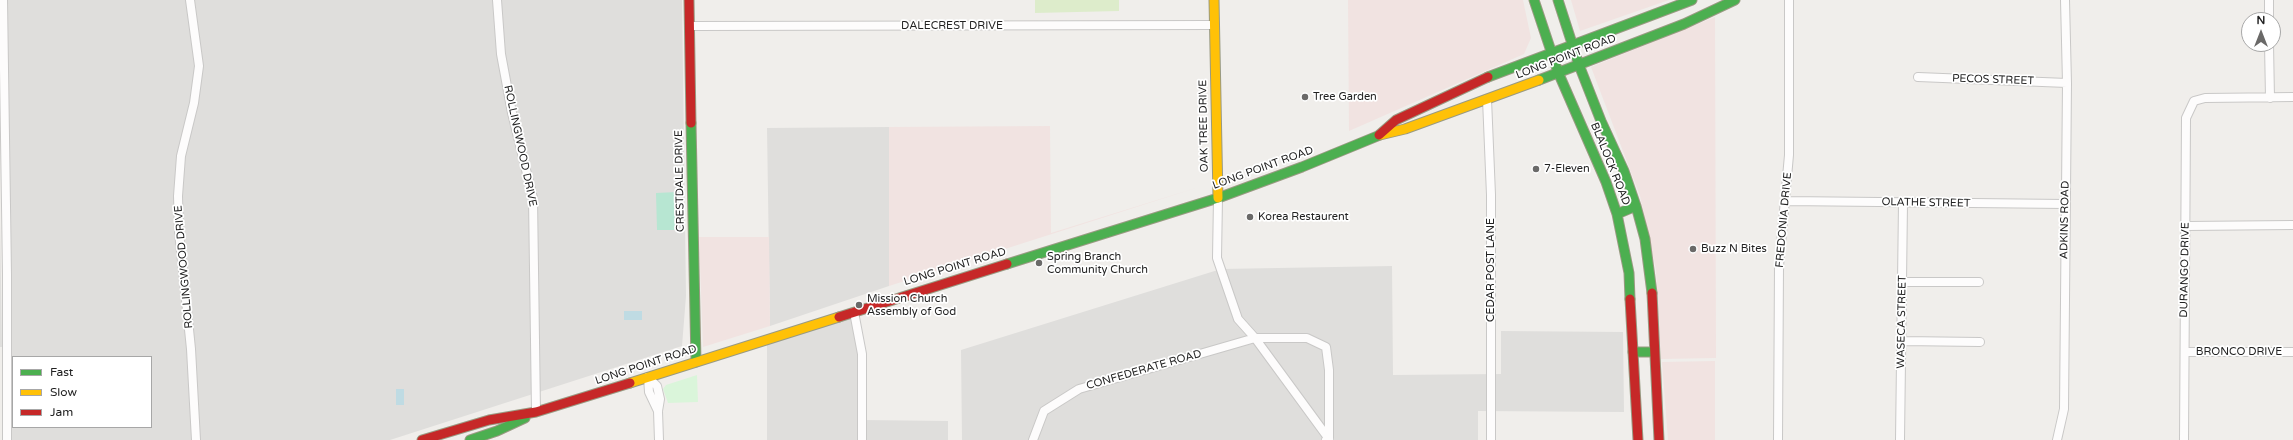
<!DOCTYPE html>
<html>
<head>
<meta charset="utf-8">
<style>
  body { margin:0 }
  #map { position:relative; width:2293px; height:440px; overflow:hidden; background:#f0eeeb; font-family:"Varela Round",sans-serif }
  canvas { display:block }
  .legend { position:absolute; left:12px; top:356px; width:140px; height:72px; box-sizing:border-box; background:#fff; border:1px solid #a7a7a7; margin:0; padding:5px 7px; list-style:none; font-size:12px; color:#222 }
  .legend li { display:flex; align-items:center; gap:8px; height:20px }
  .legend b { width:20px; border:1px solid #a7a7a7 }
  .north { position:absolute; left:2241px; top:12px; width:40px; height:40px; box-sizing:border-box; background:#fff; border:1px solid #a7a7a7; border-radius:50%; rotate:0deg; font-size:11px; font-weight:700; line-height:16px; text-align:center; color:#222 }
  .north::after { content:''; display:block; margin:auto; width:14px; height:18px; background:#6a6968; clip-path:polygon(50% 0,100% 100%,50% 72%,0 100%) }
</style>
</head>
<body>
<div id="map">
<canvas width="2293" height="440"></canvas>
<ul class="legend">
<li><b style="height:5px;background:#4caf50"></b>Fast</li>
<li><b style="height:5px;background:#ffc107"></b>Slow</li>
<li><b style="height:5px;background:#c62828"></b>Jam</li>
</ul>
<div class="north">N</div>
</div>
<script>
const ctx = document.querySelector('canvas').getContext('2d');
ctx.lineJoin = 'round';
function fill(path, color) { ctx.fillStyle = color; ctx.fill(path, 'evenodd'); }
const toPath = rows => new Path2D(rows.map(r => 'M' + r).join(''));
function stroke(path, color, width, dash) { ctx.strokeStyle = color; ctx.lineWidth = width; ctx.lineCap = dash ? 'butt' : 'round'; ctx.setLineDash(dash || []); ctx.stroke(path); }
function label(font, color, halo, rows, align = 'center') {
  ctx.font = font + ' "Varela Round",sans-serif'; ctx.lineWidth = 3.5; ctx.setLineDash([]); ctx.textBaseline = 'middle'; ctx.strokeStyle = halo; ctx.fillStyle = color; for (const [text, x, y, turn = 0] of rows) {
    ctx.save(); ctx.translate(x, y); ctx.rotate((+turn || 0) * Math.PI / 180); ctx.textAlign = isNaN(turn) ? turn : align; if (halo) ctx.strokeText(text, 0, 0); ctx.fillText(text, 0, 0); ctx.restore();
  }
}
fill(toPath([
  [6,0,682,0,686,296,682,346,390,440,12,440],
  [13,357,151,357,151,427,13,427],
  [889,127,889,286,770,326,767,128],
  [0,218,2,347,0,347],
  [1392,266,1393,375,1501,374,1501,331,1623,332,1624,412,1478,411,1478,440,962,440,961,350,1221,269],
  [854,312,862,354,862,420,948,421,948,440,767,440,767,339]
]), '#dfdedc');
fill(toPath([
  [1348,0,1523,0,1531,38,1524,54,1349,131],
  [1571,0,1669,0,1580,31],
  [1715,17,1716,358,1661,359,1656,270,1640,196,1591,67],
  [1050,126,1051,233,1199,187,889,286,889,127],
  [699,237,769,237,770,326,703,347],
  [1715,361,1715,440,1668,440,1662,362]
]), '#f1e3e1');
fill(toPath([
  [1035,0,1119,0,1119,11,1035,13]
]), '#ddeccb');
fill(toPath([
  [697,375,698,402,668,403,663,389,666,385]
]), '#daf5da');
fill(toPath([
  [677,192,678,230,657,230,656,193]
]), '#b7e6d2');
fill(toPath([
  [624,311,642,311,642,320,624,320],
  [396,389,404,389,404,405,396,405]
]), '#bfdbe3');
const street = toPath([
  [3,0,7,274,7,440],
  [190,0,199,66,194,103,181,156,178,196,179,232,191,349,196,440],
  [497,0,501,54,512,113,533,198,536,412],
  [2269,0,2269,20],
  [690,26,1214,25],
  [2269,44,2270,98],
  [1918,77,2067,83],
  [1487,99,1491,195,1491,440],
  [1218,198,1217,258,1238,319,1255,338,1329,439],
  [1786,201,2065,204],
  [2186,226,2293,225],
  [1903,282,1979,282],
  [854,312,862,354,862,440],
  [1902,341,1980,342],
  [2185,352,2293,352],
  [658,411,649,392,648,377,657,386,660,399,658,411,659,440],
  [1033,440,1044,411,1079,389,1255,338,1307,338,1326,347,1329,370,1329,438,1326,440],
  [1778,440,1779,266,1789,155,1789,0],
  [1900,440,1903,203],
  [2057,440,2064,409,2067,83,2065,0],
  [2184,440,2186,118,2194,101,2205,98,2293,97]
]);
const fast = toPath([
  [1534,0,1558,72,1606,182,1617,214,1629,273,1630,299],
  [1558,0,1579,65,1601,121,1624,171,1636,206,1645,239,1652,293],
  [1488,77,1692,0],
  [1539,80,1684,24,1735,0],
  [691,123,696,362],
  [1617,214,1636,206],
  [1007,264,1218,198,1302,167,1380,135],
  [1633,352,1654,352],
  [470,440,497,431,525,418]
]);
const slow = toPath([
  [1214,0,1218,198],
  [1380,135,1405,129,1539,80],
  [630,383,839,317]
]);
const jam = toPath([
  [689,0,691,123],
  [1379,135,1396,120,1488,77],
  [1652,293,1659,440],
  [1630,299,1638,440],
  [839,317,1007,264],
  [422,440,489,420,536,412,630,383]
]);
stroke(street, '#c9c8c7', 10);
stroke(fast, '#999a82', 11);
stroke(slow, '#999a82', 11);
stroke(jam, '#999a82', 11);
stroke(street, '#fdfcfc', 8);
stroke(fast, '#4caf50', 9);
stroke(slow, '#ffc107', 9);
stroke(jam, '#c62828', 9);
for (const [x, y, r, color] of [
  [1305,97,4,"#6a6968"],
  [1536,169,4,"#6a6968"],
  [1250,217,4,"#6a6968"],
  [1693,249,4,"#6a6968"],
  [1039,263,4,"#6a6968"],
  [859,305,4,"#6a6968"]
]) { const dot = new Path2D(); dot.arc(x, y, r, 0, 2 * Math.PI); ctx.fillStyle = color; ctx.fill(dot); stroke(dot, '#fff', 1.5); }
label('11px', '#222', '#fff', [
  ["DALECREST DRIVE",952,26],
  ["LONG POINT ROAD",1566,57,-21],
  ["PECOS STREET",1993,80,2],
  ["OAK TREE DRIVE",1204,126,-91],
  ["ROLLINGWOOD DRIVE",520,146,78],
  ["BLALOCK ROAD",1610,164,68],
  ["LONG POINT ROAD",1263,168,-20],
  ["CRESTDALE DRIVE",680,181,-91],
  ["OLATHE STREET",1926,203,1],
  ["FREDONIA DRIVE",1784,220,-85],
  ["ADKINS ROAD",2065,220,-89],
  ["ROLLINGWOOD DRIVE",184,267,-95],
  ["LONG POINT ROAD",955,267,-17],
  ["CEDAR POST LANE",1491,270,-90],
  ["DURANGO DRIVE",2185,270,-89],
  ["WASECA STREET",1902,322,-89],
  ["BRONCO DRIVE",2239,352],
  ["LONG POINT ROAD",646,365,-18],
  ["CONFEDERATE ROAD",1144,370,-16]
]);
label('11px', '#222', '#fff', [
  ["Tree Garden",1313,97],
  ["7-Eleven",1544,169],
  ["Korea Restaurent",1258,217],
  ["Buzz N Bites",1701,249],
  ["Spring Branch",1047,257],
  ["Community Church",1047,270],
  ["Mission Church",867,299],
  ["Assembly of God",867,312]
], 'left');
</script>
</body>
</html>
